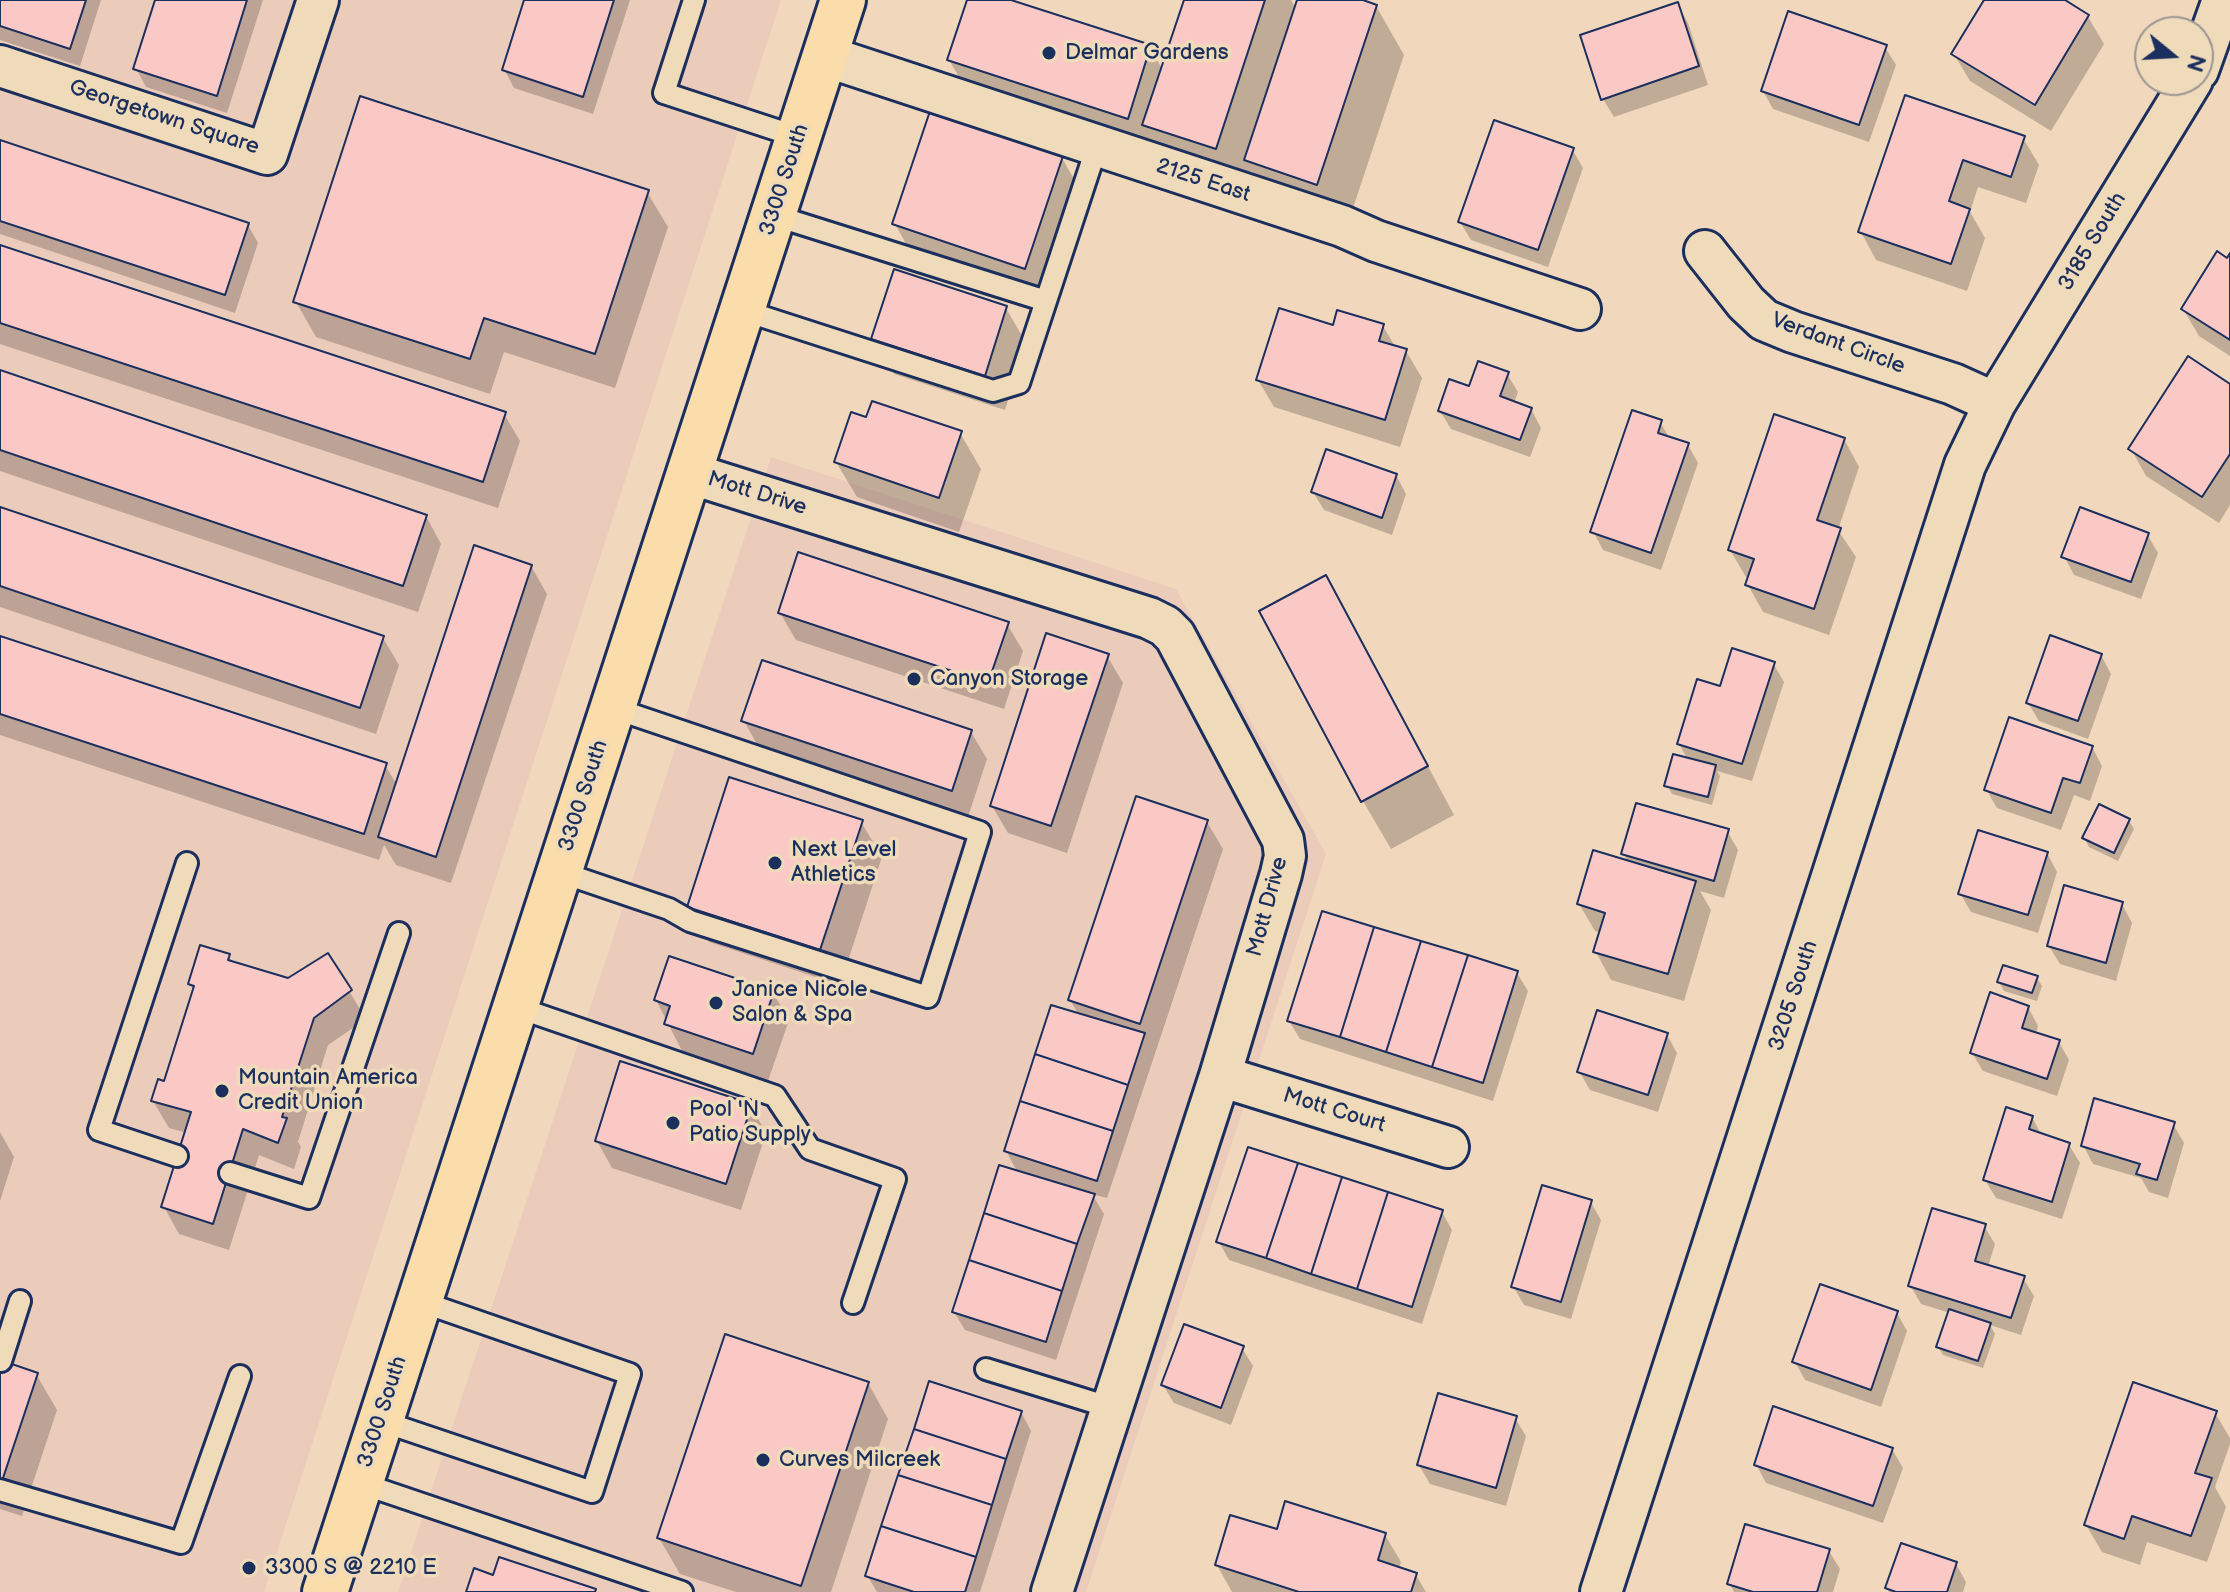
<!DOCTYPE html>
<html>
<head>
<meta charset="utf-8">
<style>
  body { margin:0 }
  #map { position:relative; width:2230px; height:1592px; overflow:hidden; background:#f1d7bc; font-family:"Balsamiq Sans",sans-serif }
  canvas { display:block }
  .north { position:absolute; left:2134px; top:16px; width:80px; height:80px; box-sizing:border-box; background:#efdbb9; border:2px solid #9a9695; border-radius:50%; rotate:108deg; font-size:22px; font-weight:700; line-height:32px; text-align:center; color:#1b2f5e }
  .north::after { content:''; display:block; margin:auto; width:28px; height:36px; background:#1b2f5e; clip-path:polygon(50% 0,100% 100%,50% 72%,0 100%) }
</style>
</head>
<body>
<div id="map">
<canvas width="2230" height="1592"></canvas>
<div class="north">N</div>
</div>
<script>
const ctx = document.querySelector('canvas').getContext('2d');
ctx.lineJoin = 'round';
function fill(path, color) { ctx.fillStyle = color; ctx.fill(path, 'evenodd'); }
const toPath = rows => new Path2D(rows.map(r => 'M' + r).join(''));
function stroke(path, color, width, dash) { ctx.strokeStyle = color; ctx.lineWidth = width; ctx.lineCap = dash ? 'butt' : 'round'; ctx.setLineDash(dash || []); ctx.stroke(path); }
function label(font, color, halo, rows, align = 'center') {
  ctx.font = font + ' "Balsamiq Sans",sans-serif'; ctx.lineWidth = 7; ctx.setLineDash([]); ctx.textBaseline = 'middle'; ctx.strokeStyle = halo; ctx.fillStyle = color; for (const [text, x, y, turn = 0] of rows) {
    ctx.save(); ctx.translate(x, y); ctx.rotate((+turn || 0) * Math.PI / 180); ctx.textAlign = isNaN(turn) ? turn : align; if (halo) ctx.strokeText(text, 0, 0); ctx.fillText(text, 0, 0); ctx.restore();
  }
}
fill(toPath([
  [0,0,781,0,264,1592,0,1592],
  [771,457,1176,589,1326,854,1086,1592,398,1592]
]), '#ebccbb');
fill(toPath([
  [0,0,101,0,80,66,0,40],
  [157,0,263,0,227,113,146,87,136,68],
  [527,0,630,0,593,114,514,88,504,69],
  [969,0,1005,0,1149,47,1163,70,1186,0,1291,0,1296,9,1299,0,1357,0,1376,6,1404,55,1345,232,1274,209,1252,171,1243,197,978,109,949,60],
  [1986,0,2061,0,2088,17,2104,44,2051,131,1970,81,1954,54],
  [1677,4,1688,23,1708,85,1614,117,1603,99],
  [1885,47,1896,65,1869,142,1773,109,1763,91],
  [1907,98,2023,138,2039,165,2026,203,1978,187,1970,212,1985,238,1967,291,1876,260,1861,232],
  [0,142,248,225,258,243,235,313,0,234],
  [1572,149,1583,168,1548,267,1471,240,1460,222],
  [1062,158,1082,193,1045,303,915,260,895,224],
  [647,192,668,227,615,388,504,352,490,394,316,337,296,302],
  [0,247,504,414,520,441,498,508,0,344],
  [2230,256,2230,356,2199,336,2183,309],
  [1006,308,1026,343,1005,410,894,374,873,339],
  [1383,326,1396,348,1406,351,1422,378,1400,447,1274,407,1258,380,1334,327],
  [0,372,426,516,441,544,418,612,0,471],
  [1507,374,1518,392,1514,403,1531,409,1541,428,1530,457,1451,429,1440,411,1470,388],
  [2230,386,2230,505,2219,523,2146,476,2131,449],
  [1660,422,1670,439,1688,445,1698,463,1661,570,1603,550,1593,531],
  [960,433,981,469,959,532,857,497,836,462],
  [1844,439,1859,467,1838,530,1856,557,1829,635,1763,612,1748,585,1750,578,1746,577,1730,550],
  [1396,475,1406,494,1392,535,1324,510,1313,492],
  [0,509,383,638,399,665,376,734,0,607],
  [2147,534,2158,553,2141,599,2074,575,2064,556],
  [531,566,547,594,451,883,396,865,384,845,379,860,0,735,0,638,385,765,397,785],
  [780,613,1007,624,1023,651,1004,709,796,640],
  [1353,626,1454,815,1391,849,1363,801],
  [2101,655,2111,674,2088,739,2039,721,2028,703],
  [1107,656,1123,683,1067,853,1008,833,992,806],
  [1773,663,1784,682,1752,781,1717,771,1720,776,1712,805,1672,794,1667,785,1688,760,1679,744,1721,689],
  [744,721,971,732,987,759,968,817,759,748],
  [2092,747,2102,766,2090,801,2074,795,2061,830,1997,808,1986,789],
  [2129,821,2134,829,2118,861,2089,847,2084,838],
  [861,822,882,857,840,985,709,942,689,907],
  [1207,822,1223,849,1107,1198,1092,1194,1104,1214,1056,1360,965,1330,954,1312,1018,1173,1006,1151,1079,1015,1070,1000],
  [1727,831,1738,850,1724,898,1700,891,1711,910,1684,1001,1611,980,1596,952,1601,933,1595,931,1579,904,1628,863,1624,854],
  [2047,853,2057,872,2038,933,1971,912,1960,893],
  [2122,904,2132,923,2116,981,2060,964,2049,946],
  [229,956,233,964,289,980,328,956,366,1019,328,1045,298,1142,301,1147,294,1169,259,1155,229,1250,179,1234,164,1207,187,1133,169,1128,153,1101,165,1084,194,991,190,984],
  [1517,973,1528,991,1493,1101,1300,1039,1289,1021],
  [2037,978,2042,986,2037,1001,2004,991,1999,982],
  [773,993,789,1020,768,1081,682,1051,656,1000],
  [2028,1007,2038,1026,2036,1034,2059,1042,2069,1060,2057,1096,1983,1071,1972,1053],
  [1667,1035,1677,1053,1658,1112,1590,1090,1579,1071],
  [751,1106,766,1133,741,1210,612,1168,597,1141],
  [2032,1117,2042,1136,2069,1145,2080,1163,2062,1219,1996,1198,1985,1180],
  [2173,1124,2184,1143,2168,1198,2149,1192,2141,1178,2093,1164,2083,1145],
  [0,1132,14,1157,0,1201],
  [1590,1201,1601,1220,1571,1319,1524,1305,1513,1286],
  [1442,1212,1452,1230,1422,1324,1229,1260,1219,1242],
  [1984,1226,1995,1244,1988,1267,2023,1278,2034,1296,2021,1335,1990,1325,1995,1334,1983,1368,1943,1355,1938,1346,1950,1313,1921,1304,1910,1285],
  [1897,1313,1907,1331,1881,1407,1805,1380,1795,1362],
  [1242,1348,1253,1366,1231,1425,1174,1403,1163,1385],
  [0,1362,36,1374,57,1410,22,1516,0,1509],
  [868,1383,888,1419,831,1592,736,1592,680,1574,659,1538],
  [1021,1412,1031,1431,980,1592,877,1592,867,1575],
  [2215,1413,2230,1438,2230,1444,2215,1487,2226,1507,2207,1562,2147,1542,2140,1565,2102,1552,2086,1525],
  [1515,1418,1526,1436,1506,1506,1430,1484,1419,1465],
  [1892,1449,1903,1468,1883,1523,1766,1483,1756,1464],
  [1385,1535,1401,1562,1399,1569,1416,1575,1426,1592,1232,1592,1217,1565],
  [1829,1551,1840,1569,1833,1592,1734,1592,1730,1584],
  [1956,1564,1966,1582,1963,1592,1889,1592,1887,1588]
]), '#0003');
const building = toPath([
  [0,0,86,0,70,49,0,26,0,0],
  [155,0,247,0,217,96,133,69,155,0],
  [524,0,614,0,583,97,502,70,524,0],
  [967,0,1011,0,1151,45,1128,119,947,60,967,0],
  [1184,0,1265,0,1216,149,1142,125,1184,0],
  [1297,0,1363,0,1377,5,1317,185,1244,160,1297,0],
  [1984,0,2065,0,2089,15,2035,105,1951,54,1984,0],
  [1678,2,1699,66,1601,100,1580,35,1678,2],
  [1788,11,1887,45,1859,125,1761,91,1788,11],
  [1905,95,2025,136,2011,177,1963,160,1949,201,1970,209,1951,264,1858,232,1905,95],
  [360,96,649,190,595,354,484,318,470,359,293,302,360,96],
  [930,111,1063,156,1025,269,892,224,930,111],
  [1494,120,1574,148,1538,250,1458,222,1494,120],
  [0,140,249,223,225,295,0,221,0,140],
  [0,245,506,412,483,482,0,323,0,245],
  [2217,251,2227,258,2230,253,2230,340,2181,309,2217,251],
  [894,269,1007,306,985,376,871,339,894,269],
  [1279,308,1333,325,1337,310,1384,324,1379,341,1407,349,1385,420,1256,380,1279,308],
  [2188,356,2230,384,2230,454,2202,497,2128,449,2188,356],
  [1478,361,1509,372,1500,396,1532,408,1520,440,1438,411,1449,379,1469,386,1478,361],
  [0,370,427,515,403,586,0,450,0,370],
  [872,401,962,431,939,498,834,462,851,412,866,417,872,401],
  [1632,410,1662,420,1658,433,1689,443,1651,553,1590,532,1632,410],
  [1774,414,1845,438,1817,520,1841,528,1814,609,1745,585,1754,559,1728,550,1774,414],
  [1326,449,1397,474,1382,518,1311,492,1326,449],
  [0,507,384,636,360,708,0,586,0,507],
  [2080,507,2149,533,2131,582,2061,557,2080,507],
  [474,545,532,565,436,857,378,837,474,545],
  [798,552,1009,622,988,683,778,613,798,552],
  [1326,575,1428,766,1361,802,1259,611,1326,575],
  [1046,633,1109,654,1051,826,990,806,1046,633],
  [2050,635,2102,654,2078,721,2026,703,2050,635],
  [0,636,387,763,364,834,0,714,0,636],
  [1732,648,1775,662,1742,764,1677,744,1697,679,1720,686,1732,648],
  [762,660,972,730,952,791,741,721,762,660],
  [2009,717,2093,746,2080,783,2063,778,2051,813,1984,790,2009,717],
  [1673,754,1716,765,1708,797,1664,786,1673,754],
  [729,777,863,820,820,950,687,907,729,777],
  [1136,796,1208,820,1140,1024,1068,1000,1136,796],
  [1636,803,1729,829,1714,881,1621,854,1636,803],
  [2099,804,2130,819,2114,853,2082,838,2099,804],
  [1978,830,2048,852,2028,915,1958,894,1978,830],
  [1593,850,1696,881,1668,974,1593,952,1605,913,1577,904,1593,850],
  [2064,885,2123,902,2106,963,2047,946,2064,885],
  [1322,911,1374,927,1340,1037,1287,1021,1322,911],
  [1374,927,1421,941,1386,1052,1340,1037,1374,927],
  [1421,941,1468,955,1432,1067,1386,1052,1421,941],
  [200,945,230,954,228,960,288,978,328,953,352,990,314,1018,282,1117,287,1118,278,1143,243,1129,213,1224,161,1207,191,1112,151,1101,158,1079,164,1081,194,986,188,984,200,945],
  [1468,955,1518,971,1483,1083,1432,1067,1468,955],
  [669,956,774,991,753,1054,664,1024,670,1006,654,1000,669,956],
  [2003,965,2038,976,2032,993,1997,982,2003,965],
  [1990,992,2029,1006,2022,1028,2060,1040,2047,1079,1970,1053,1990,992],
  [1051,1005,1145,1033,1128,1085,1035,1054,1051,1005],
  [1597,1010,1668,1033,1648,1095,1577,1072,1597,1010],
  [1035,1054,1128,1085,1113,1131,1020,1101,1035,1054],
  [620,1061,752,1104,726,1184,595,1141,620,1061],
  [2094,1098,2175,1122,2157,1180,2136,1174,2140,1164,2081,1146,2094,1098],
  [1020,1101,1113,1131,1097,1181,1004,1151,1020,1101],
  [2006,1107,2033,1116,2029,1129,2070,1143,2052,1202,1983,1180,2006,1107],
  [1248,1147,1298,1163,1266,1258,1216,1242,1248,1147],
  [1298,1163,1342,1177,1311,1274,1266,1258,1298,1163],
  [999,1165,1095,1194,1077,1244,984,1213,999,1165],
  [1342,1177,1388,1192,1357,1289,1311,1274,1342,1177],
  [1542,1185,1592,1200,1561,1302,1511,1287,1542,1185],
  [1388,1192,1443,1210,1412,1307,1357,1289,1388,1192],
  [1932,1208,1986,1224,1975,1261,2025,1276,2011,1318,1908,1286,1932,1208],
  [984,1213,1077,1244,1062,1291,969,1260,984,1213],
  [969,1260,1062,1291,1046,1342,952,1312,969,1260],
  [1820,1284,1898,1311,1871,1390,1792,1362,1820,1284],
  [1949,1309,1991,1323,1978,1361,1936,1347,1949,1309],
  [1184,1324,1244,1346,1221,1408,1161,1385,1184,1324],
  [725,1334,869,1382,801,1586,657,1538,725,1334],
  [0,1360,38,1373,2,1481,0,1481,0,1360],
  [929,1381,1022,1411,1006,1459,914,1429,929,1381],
  [2133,1382,2217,1411,2195,1473,2212,1478,2191,1536,2132,1516,2124,1539,2084,1525,2133,1382],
  [1438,1393,1517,1416,1496,1488,1417,1465,1438,1393],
  [1773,1406,1893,1448,1873,1506,1754,1465,1773,1406],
  [914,1429,1006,1459,992,1505,898,1475,914,1429],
  [898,1475,992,1505,976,1557,881,1526,898,1475],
  [1285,1501,1386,1533,1378,1560,1417,1573,1411,1592,1299,1592,1215,1565,1230,1515,1277,1529,1285,1501],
  [1745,1524,1830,1549,1817,1592,1753,1592,1727,1584,1745,1524],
  [881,1526,976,1557,965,1592,914,1592,865,1576,881,1526],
  [1901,1543,1957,1562,1947,1592,1896,1592,1885,1588,1901,1543],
  [499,1557,596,1589,595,1592,466,1592,474,1568,493,1575,499,1557]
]);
fill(building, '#fac9c6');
stroke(building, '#1b2f5e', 2);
const service = toPath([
  [694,0,664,93,798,137],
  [773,215,1046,301],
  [742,310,993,391,1019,383,1097,146],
  [560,872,669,909,690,921,928,997,980,832,613,708],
  [516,1007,775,1096,810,1149,895,1179,853,1303],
  [177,1156,99,1130,187,863],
  [230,1173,309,1198,399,933],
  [1,1361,20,1301],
  [986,1369,1112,1408],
  [381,1421,592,1492,630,1374,419,1301],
  [360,1483,682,1592],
  [0,1490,181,1543,240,1376]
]);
const minor = toPath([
  [825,56,1342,226,1376,241,1580,309],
  [0,66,267,154,318,0],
  [2198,70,2223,0],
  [1705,251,1746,303,1764,320,1793,332,1953,384,1995,403],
  [689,473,1149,618,1165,626,1175,636,1283,840,1285,856,1281,874,1220,1076,1052,1592],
  [1220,1076,1448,1147],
  [1601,1592,1965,465,1995,403,2192,80]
]);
const primary = toPath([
  [325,1592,843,0]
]);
stroke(service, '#1b2f5e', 26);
stroke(minor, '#1b2f5e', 46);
stroke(primary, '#1b2f5e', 50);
stroke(service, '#efdbb9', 20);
stroke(minor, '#efdbb9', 40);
stroke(primary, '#faddab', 44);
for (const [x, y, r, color] of [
  [1049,53,8,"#1b2f5e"],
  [914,679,8,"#1b2f5e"],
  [775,863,8,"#1b2f5e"],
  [716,1003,8,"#1b2f5e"],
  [222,1091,8,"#1b2f5e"],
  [673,1123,8,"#1b2f5e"],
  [763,1460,8,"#1b2f5e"],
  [249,1568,8,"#1b2f5e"]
]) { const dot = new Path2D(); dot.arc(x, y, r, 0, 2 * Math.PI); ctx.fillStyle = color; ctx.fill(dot); stroke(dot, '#efdbb9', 3); }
label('22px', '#1b2f5e', '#efdbb9', [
  ["Delmar Gardens",1065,53],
  ["Canyon Storage",930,679],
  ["Next Level",791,850],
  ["Athletics",791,875],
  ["Janice Nicole",732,990],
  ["Salon & Spa",732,1015],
  ["Mountain America",238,1078],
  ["Credit Union",238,1103],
  ["Pool 'N",689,1110],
  ["Patio Supply",689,1135],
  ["Curves Milcreek",779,1460],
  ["3300 S @ 2210 E",265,1568]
], 'left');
label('22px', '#1b2f5e', '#efdbb9', [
  ["Georgetown Square",164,118,18],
  ["3300 South",785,180,-72],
  ["2125 East",1203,181,18],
  ["3185 South",2093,242,-59],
  ["Verdant Circle",1838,344,20],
  ["Mott Drive",757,494,17],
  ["3300 South",584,796,-72],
  ["Mott Drive",1268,907,-75],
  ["3205 South",1794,996,-72],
  ["Mott Court",1334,1111,17],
  ["3300 South",383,1412,-72]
]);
</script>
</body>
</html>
